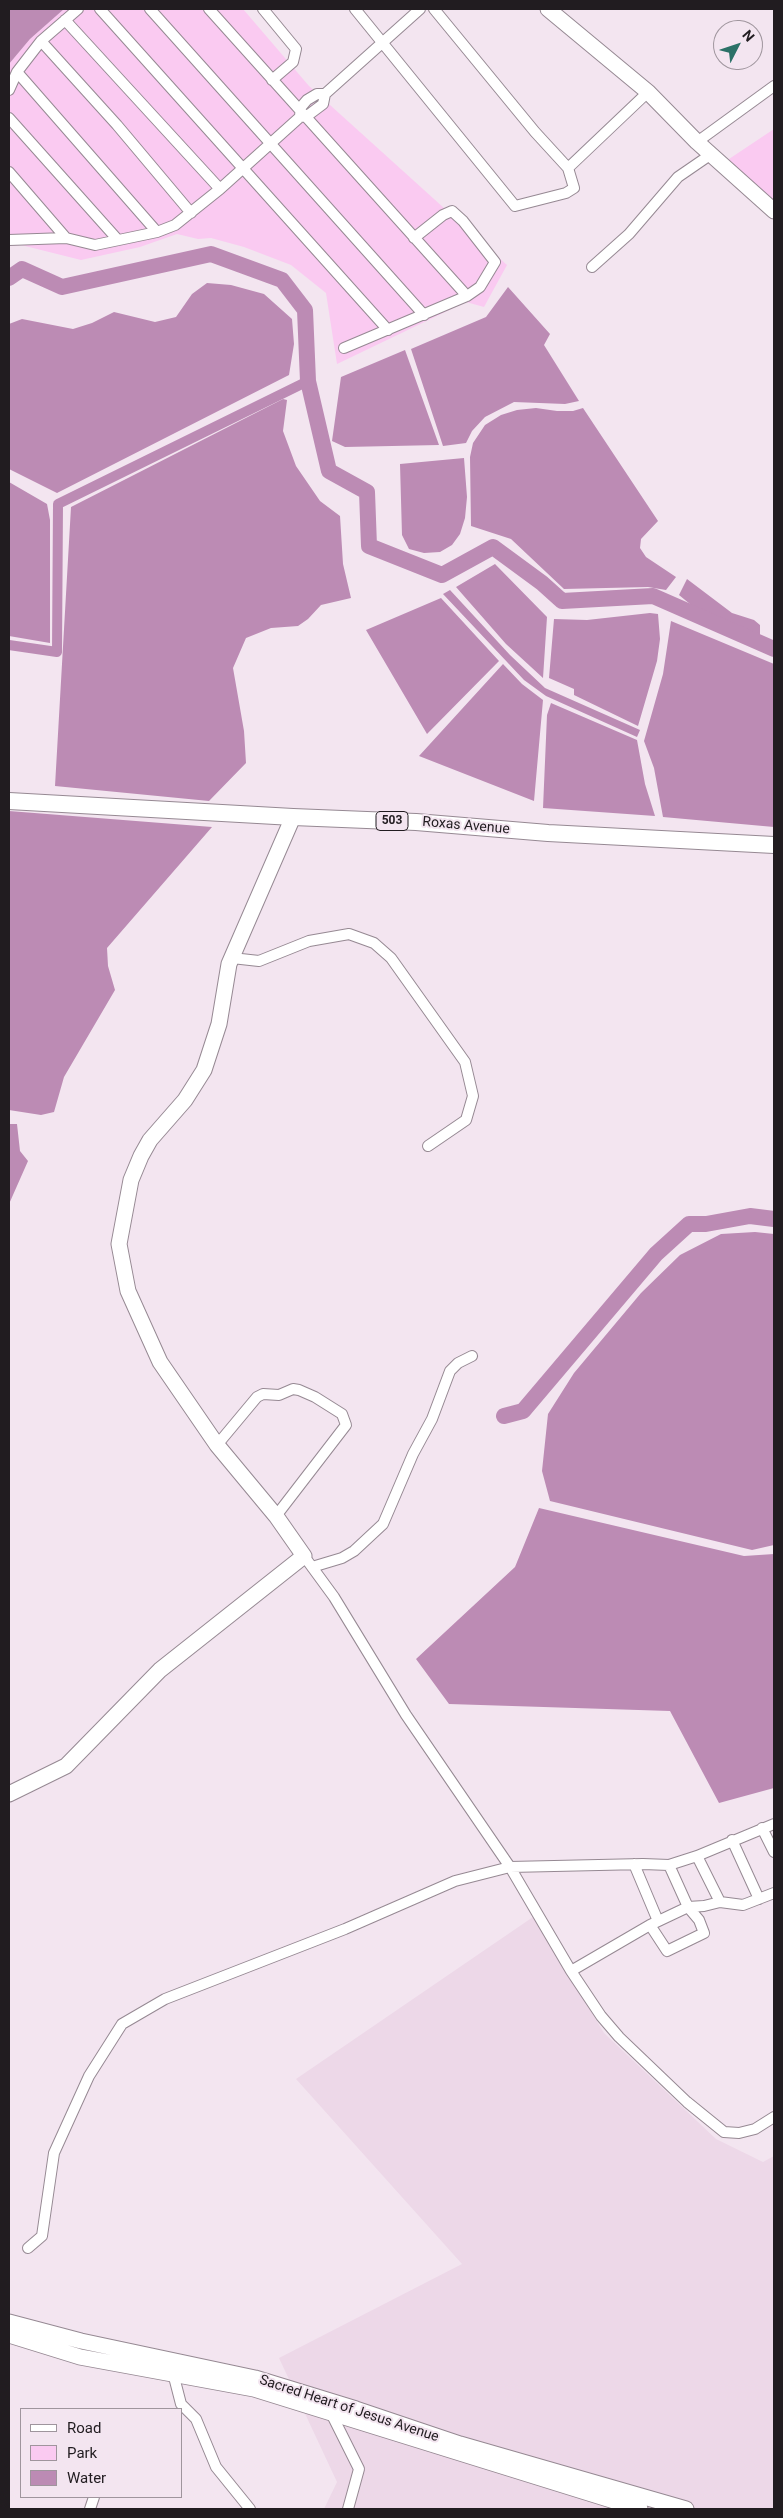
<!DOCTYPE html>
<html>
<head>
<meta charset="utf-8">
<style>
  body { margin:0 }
  #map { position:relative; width:783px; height:2518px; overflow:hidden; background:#f3e5f0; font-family:Roboto,sans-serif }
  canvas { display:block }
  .frame { position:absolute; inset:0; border:10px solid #211c20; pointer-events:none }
  .legend { position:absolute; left:20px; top:2408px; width:162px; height:90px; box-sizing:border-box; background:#f3e5f0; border:1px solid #9f959d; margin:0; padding:6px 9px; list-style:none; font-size:15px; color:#211c20 }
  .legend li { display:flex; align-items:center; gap:10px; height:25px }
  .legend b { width:25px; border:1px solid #9f959d }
  .north { position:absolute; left:713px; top:20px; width:50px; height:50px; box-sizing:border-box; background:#f3e5f0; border:1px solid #9f959d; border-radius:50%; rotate:49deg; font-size:14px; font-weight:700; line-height:20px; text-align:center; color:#211c20 }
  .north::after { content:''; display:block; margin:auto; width:18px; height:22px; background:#2b7167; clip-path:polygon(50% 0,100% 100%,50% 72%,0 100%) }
</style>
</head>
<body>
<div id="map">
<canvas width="783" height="2518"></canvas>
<div class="frame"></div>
<ul class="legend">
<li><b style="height:6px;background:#fff"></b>Road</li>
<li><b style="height:14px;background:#facaf1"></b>Park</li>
<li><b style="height:14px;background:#bc8bb4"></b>Water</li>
</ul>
<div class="north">N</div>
</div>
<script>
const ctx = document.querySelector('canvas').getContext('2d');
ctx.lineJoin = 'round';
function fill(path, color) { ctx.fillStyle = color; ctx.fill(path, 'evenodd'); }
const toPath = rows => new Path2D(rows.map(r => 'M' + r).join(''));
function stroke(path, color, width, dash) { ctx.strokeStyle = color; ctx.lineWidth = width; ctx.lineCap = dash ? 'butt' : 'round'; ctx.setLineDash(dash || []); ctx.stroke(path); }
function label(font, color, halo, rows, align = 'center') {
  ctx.font = font + ' Roboto,sans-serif'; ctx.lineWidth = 4; ctx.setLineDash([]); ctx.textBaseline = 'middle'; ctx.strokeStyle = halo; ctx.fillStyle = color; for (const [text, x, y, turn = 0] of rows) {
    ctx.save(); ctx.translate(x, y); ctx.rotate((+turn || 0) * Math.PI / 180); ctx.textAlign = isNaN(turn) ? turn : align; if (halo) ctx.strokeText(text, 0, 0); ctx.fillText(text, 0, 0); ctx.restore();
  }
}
fill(toPath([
  [533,1917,604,2033,716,2139,763,2162,774,2156,774,2509,324,2509,337,2482,279,2358,462,2264,296,2079]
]), '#edd8e8');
fill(toPath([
  [64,9,243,9,309,86,507,265,484,307,466,302,337,364,326,293,291,265,244,247,211,238,198,239,177,234,140,247,81,260,21,245,9,246,9,64,30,39],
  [774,129,774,207,726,161]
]), '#facaf1');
fill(toPath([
  [9,9,64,9,30,39,9,64],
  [207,283,231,285,264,294,292,319,294,344,289,375,57,493,9,469,9,324,22,319,73,329,92,323,114,312,155,322,176,317,192,294],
  [508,287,550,334,544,345,579,401,565,404,514,402,485,417,472,431,466,443,443,446,411,349,486,317],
  [405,350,439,445,345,447,332,441,341,377],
  [283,399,287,400,283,431,296,466,320,501,340,516,343,564,351,598,321,605,308,619,298,626,271,628,246,638,233,668,244,731,246,763,209,801,55,786,71,507],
  [536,408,557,411,573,411,583,408,658,521,641,539,640,548,646,557,676,577,666,590,648,587,564,589,511,539,471,526,470,457,473,443,485,425,501,415,517,410],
  [464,458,467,497,465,518,460,534,452,545,440,552,424,553,409,549,402,535,400,464],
  [9,482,47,504,50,520,50,643,9,636],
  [495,564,547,617,543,678,506,644,456,587],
  [687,579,732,613,754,620,760,625,760,635,696,609,679,595],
  [450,590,510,655,545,688,640,730,637,737,546,696,524,680,443,594],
  [441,598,499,661,427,734,366,630],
  [650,613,658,614,660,639,657,661,638,726,574,695,574,689,549,678,554,619,587,620],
  [671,621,774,664,774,827,663,817,654,768,644,741,663,674],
  [503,664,522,684,543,700,534,801,419,756],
  [551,703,637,740,645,784,655,816,543,808,547,715],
  [9,811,212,827,107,948,108,966,115,990,64,1077,54,1112,41,1115,9,1110],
  [9,1124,17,1124,20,1151,28,1161,9,1204],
  [755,1232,774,1234,774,1545,752,1550,550,1501,542,1471,548,1414,574,1373,641,1293,680,1255,721,1234],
  [539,1508,744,1556,774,1554,774,1788,719,1803,670,1711,449,1704,416,1659,515,1567]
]), '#bc8bb4');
stroke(toPath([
  [9,645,57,652,58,504,308,381]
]), '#bc8bb4', 10);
stroke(toPath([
  [9,278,22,269,62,287,211,254,282,280,305,310,308,381,329,471,367,492,369,546,442,575,493,547,542,583,562,601,653,596,774,649],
  [504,1416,523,1411,656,1254,689,1224,706,1224,750,1216,774,1219]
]), '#bc8bb4', 16);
const street = toPath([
  [100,9,388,330],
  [150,9,424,315],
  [209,9,467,296],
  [263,9,296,49,293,62,272,80],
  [355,9,515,206,566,193,574,188,568,168,535,132,434,9],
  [65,20,220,189],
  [41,41,117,125,191,213],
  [17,72,157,232],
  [9,90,17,72,41,41,78,9],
  [300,116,301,107,307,100,317,94,325,94],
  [9,118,118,240],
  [697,142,774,86],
  [568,168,648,92],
  [9,172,66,238],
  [9,240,66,238,95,245,157,232,175,225,220,189,300,117,307,116,323,104,325,94,420,9],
  [592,267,629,234,678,177,710,155],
  [344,348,467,296,480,287,495,262,463,221,452,211,443,215,414,238],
  [232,958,259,961,309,941,349,934,374,943,391,958,465,1062,473,1096,466,1120,428,1146],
  [217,1445,257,1397,263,1394,279,1395,293,1389,299,1390,315,1397,342,1414,346,1425,276,1516],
  [304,1556,334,1597,406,1715,510,1867,571,1971,601,2016,619,2037,687,2102,724,2132,739,2133,755,2129,774,2117],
  [312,1567,342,1558,354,1551,383,1524,413,1454,432,1419,450,1371,458,1363,472,1356],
  [762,1828,774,1852],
  [732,1840,759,1899],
  [697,1856,720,1902],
  [634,1864,658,1921],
  [650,1925,667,1951,704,1933,699,1920,688,1907,669,1865],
  [571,1971,650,1925,688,1907,704,1906,720,1902,743,1905,774,1893],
  [28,2248,42,2236,54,2153,89,2076,122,2024,165,1999,345,1929,455,1881,510,1867,643,1864,669,1865,697,1856,774,1824],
  [173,2373,181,2404,196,2419,216,2467,250,2509],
  [332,2415,359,2469,348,2509],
  [90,2509,94,2497]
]);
const secondary = toPath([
  [548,9,648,92,697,142,774,211],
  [9,1794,66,1766,160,1670,304,1556,276,1516,217,1445,160,1362,128,1291,119,1244,131,1180,141,1156,150,1140,185,1100,204,1070,219,1024,229,964,293,817],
  [9,2322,81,2341,255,2378,356,2409,460,2444,686,2509],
  [9,2335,80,2357,254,2389,640,2509]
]);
const primary = toPath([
  [9,801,293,817,416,822,548,833,774,845]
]);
stroke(street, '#968993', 12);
stroke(secondary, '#968993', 17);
stroke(primary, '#968993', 18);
stroke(street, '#fff', 10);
stroke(secondary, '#fff', 15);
stroke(primary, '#fff', 16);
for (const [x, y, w] of [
  [392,821,32]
]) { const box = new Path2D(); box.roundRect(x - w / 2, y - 9.5, w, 19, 4); ctx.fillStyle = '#f3e5f0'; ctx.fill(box); stroke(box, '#211c20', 1); }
label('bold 12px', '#211c20', null, [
  ["503",392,821]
]);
label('14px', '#211c20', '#f3e5f0', [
  ["Roxas Avenue",466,826,5],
  ["Sacred Heart of Jesus Avenue",349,2409,18]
]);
</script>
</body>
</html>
